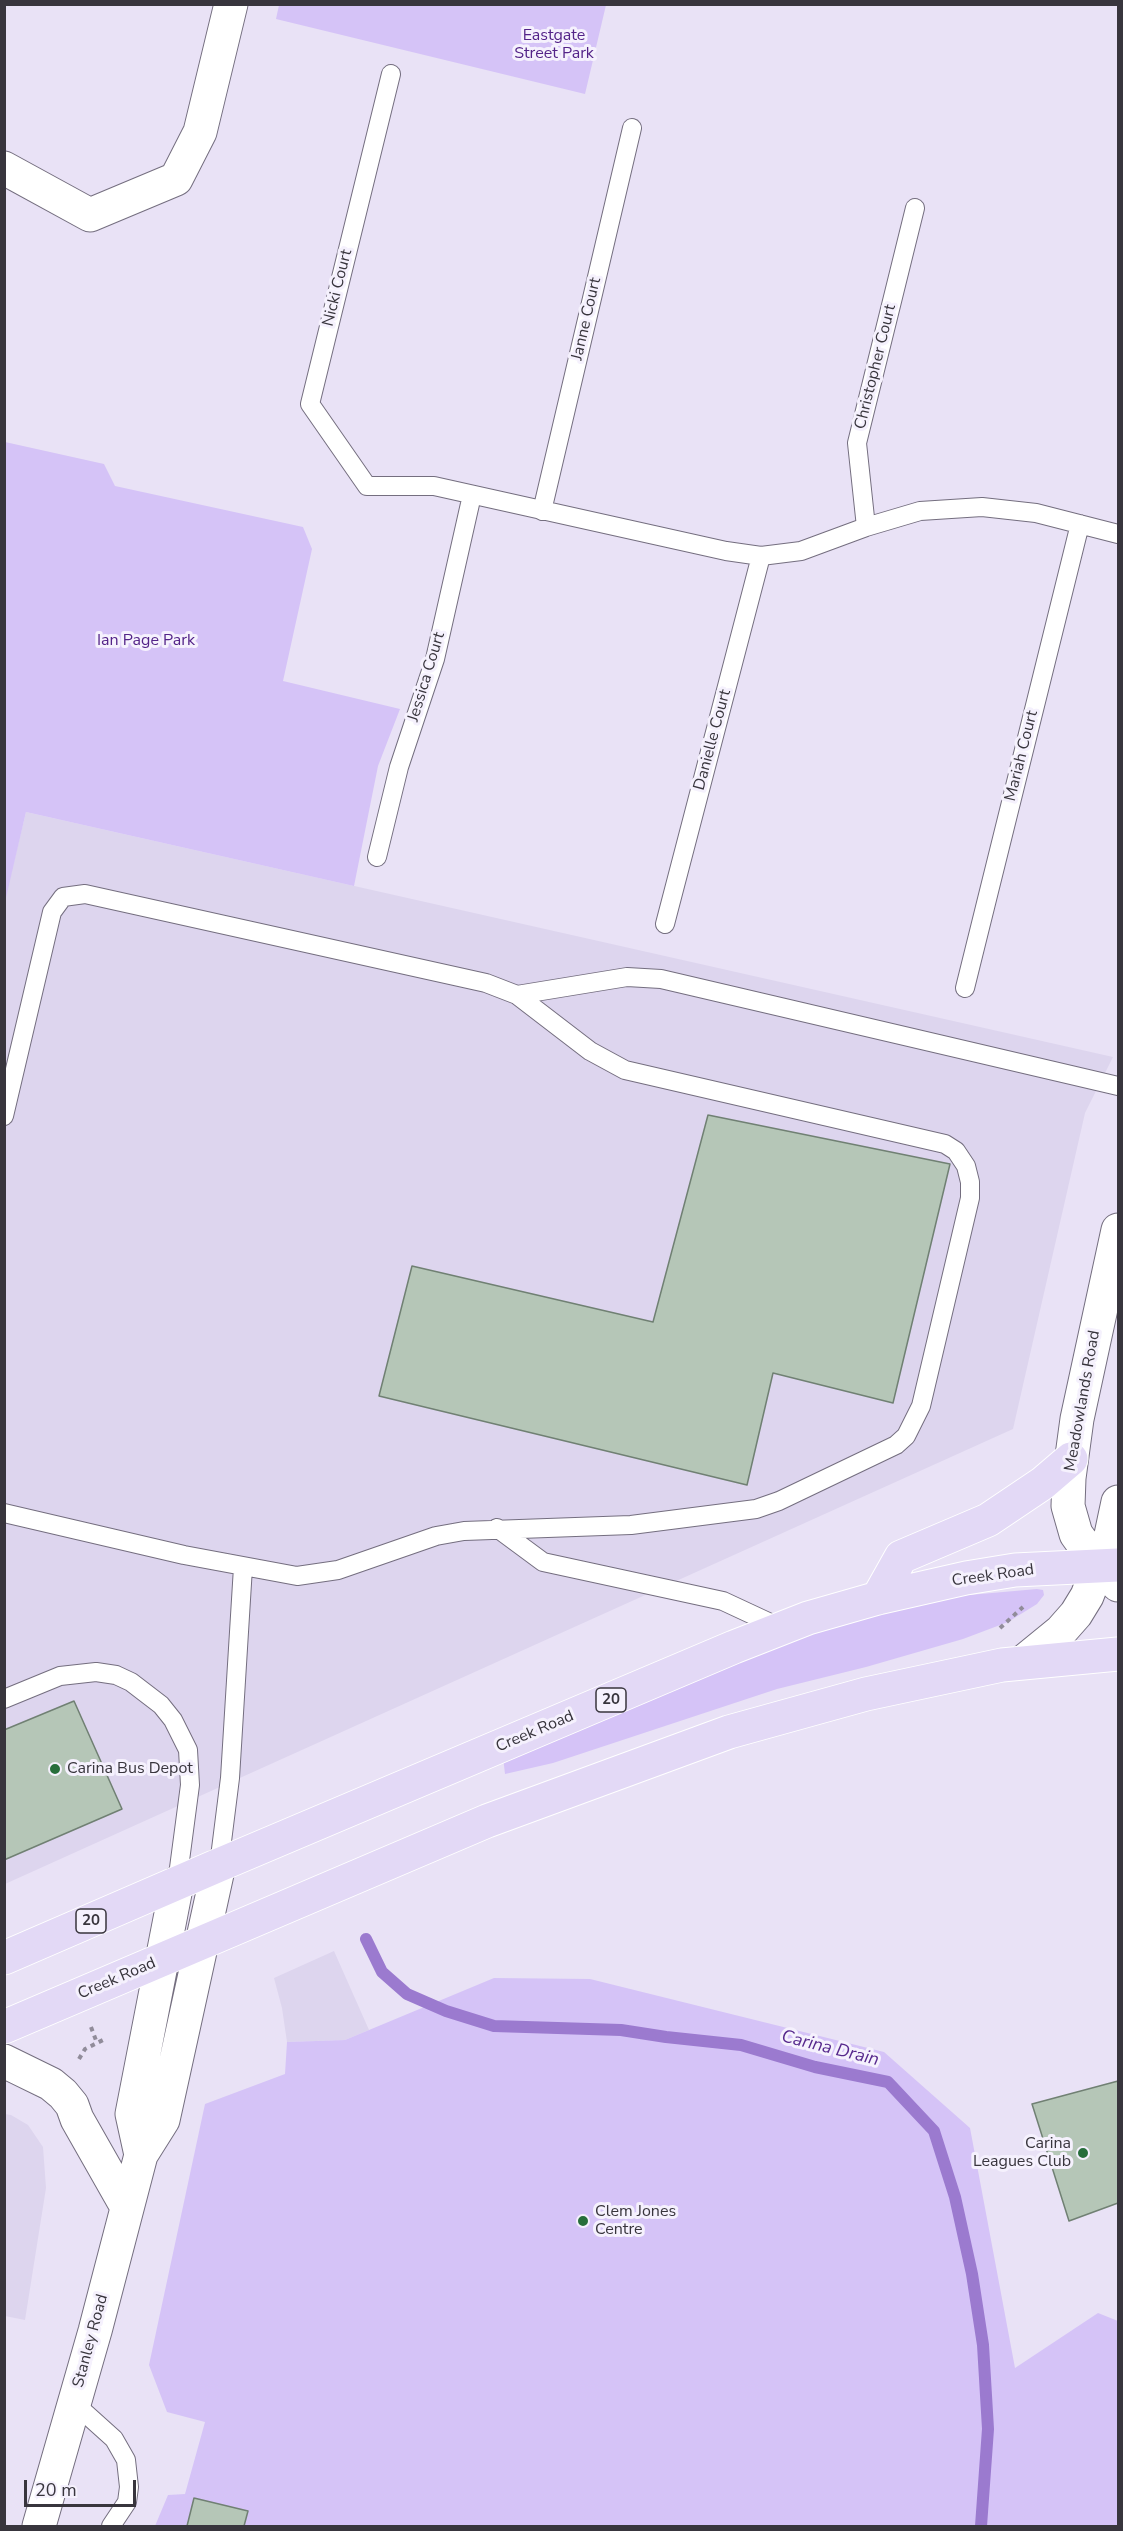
<!DOCTYPE html>
<html>
<head>
<meta charset="utf-8">
<style>
  body { margin:0 }
  #map { position:relative; width:1123px; height:2531px; overflow:hidden; background:#e9e2f6; font-family:"Nunito Sans",sans-serif }
  canvas { display:block }
  .frame { position:absolute; inset:0; border:6px solid #38353d; pointer-events:none }
  .scale { position:absolute; left:24px; top:2480px; width:112px; height:27px; box-sizing:border-box; border:3px solid #38353d; border-top:0; padding-left:8px; font-size:18px; line-height:21px; white-space:nowrap; color:#38353d; -webkit-text-stroke:4px #f5f1fd; paint-order:stroke }
</style>
</head>
<body>
<div id="map">
<canvas width="1123" height="2531"></canvas>
<div class="frame"></div>
<div class="scale">20 m</div>
</div>
<script>
const ctx = document.querySelector('canvas').getContext('2d');
ctx.lineJoin = 'round';
function fill(path, color) { ctx.fillStyle = color; ctx.fill(path, 'evenodd'); }
const toPath = rows => new Path2D(rows.map(r => 'M' + r).join(''));
function stroke(path, color, width, dash) { ctx.strokeStyle = color; ctx.lineWidth = width; ctx.lineCap = dash ? 'butt' : 'round'; ctx.setLineDash(dash || []); ctx.stroke(path); }
function label(font, color, halo, rows, align = 'center') {
  ctx.font = font + ' "Nunito Sans",sans-serif'; ctx.lineWidth = 6; ctx.setLineDash([]); ctx.textBaseline = 'middle'; ctx.strokeStyle = halo; ctx.fillStyle = color; for (const [text, x, y, turn = 0] of rows) {
    ctx.save(); ctx.translate(x, y); ctx.rotate((+turn || 0) * Math.PI / 180); ctx.textAlign = isNaN(turn) ? turn : align; if (halo) ctx.strokeText(text, 0, 0); ctx.fillText(text, 0, 0); ctx.restore();
  }
}
fill(toPath([
  [26,812,1113,1057,1085,1113,1013,1429,5,1884,4,902],
  [334,1951,369,2030,345,2040,287,2042,282,2008,274,1978],
  [5,2114,11,2115,28,2125,43,2147,46,2188,25,2320,5,2316]
]), '#ddd5ee');
fill(toPath([
  [279,5,606,4,606,5,585,94,276,19],
  [5,442,104,464,115,486,303,527,312,549,283,681,400,709,378,766,354,886,26,812,5,902],
  [1037,1589,1043,1590,1044,1595,1037,1604,1008,1622,963,1639,866,1667,777,1689,553,1763,505,1774,503,1757,758,1652,848,1620,958,1596],
  [494,1978,590,1979,884,2052,970,2128,1015,2368,1098,2313,1118,2321,1118,2526,155,2526,168,2495,185,2494,205,2422,167,2412,149,2365,205,2104,285,2074,287,2042,345,2040]
]), '#d5c3f7');
stroke(toPath([
  [366,1939,382,1972,407,1994,446,2011,494,2026,621,2030,666,2037,741,2045,815,2067,888,2082,934,2131,955,2197,972,2274,983,2345,988,2429,981,2526]
]), '#9b7acf', 12);
const building = toPath([
  [708,1115,950,1164,893,1403,773,1373,747,1485,379,1396,412,1266,653,1322,708,1115],
  [74,1701,122,1809,4,1860,4,1730,74,1701],
  [1118,2081,1118,2203,1069,2221,1032,2104,1118,2081],
  [194,2498,248,2511,244,2526,187,2526,194,2498]
]);
fill(building, '#b5c6b7');
stroke(building, '#708073', 1.5);
const lane = toPath([
  [391,74,310,404,367,486,434,486,726,551,761,556,801,551,866,527,920,511,982,507,1036,513,1118,534],
  [542,511,632,128],
  [866,527,857,443,915,208],
  [377,857,399,767,435,659,472,495],
  [665,924,761,556],
  [965,988,1080,524],
  [517,995,627,977,661,979,1118,1086],
  [4,1116,52,912,63,897,85,894,486,983,517,995,590,1051,625,1070,945,1144,956,1151,966,1166,970,1182,970,1198,921,1406,906,1436,896,1445,779,1501,756,1509,631,1525,464,1531,436,1536,338,1570,297,1576,184,1555,4,1513],
  [497,1528,543,1562,723,1601,781,1628],
  [4,1699,60,1676,96,1672,116,1675,131,1682,161,1705,173,1720,188,1750,190,1785,177,1883],
  [219,1865,230,1778,243,1567],
  [74,2403,114,2439,126,2460,129,2487,127,2502,111,2526]
]);
const street = toPath([
  [4,168,90,215,176,179,200,132,231,4]
]);
const secondary = toPath([
  [1118,1230,1077,1419,1069,1478,1068,1506,1076,1534,1099,1566,1118,1585],
  [1023,1662,1061,1631,1076,1614,1087,1596,1111,1535,1118,1502],
  [4,2061,51,2084,63,2094,72,2105,77,2119,127,2207],
  [141,2155,132,2114,177,1883],
  [39,2526,95,2331,141,2155,163,2120,219,1865]
]);
const primary = toPath([
  [878,1598,901,1557,988,1520,1043,1483,1071,1459],
  [4,1958,219,1865,734,1647,808,1618,878,1598,966,1578,1015,1570,1118,1565],
  [4,2027,487,1821,729,1732,866,1694,1002,1665,1118,1654]
]);
stroke(lane, '#746e7f', 20);
stroke(street, '#746e7f', 35);
stroke(secondary, '#746e7f', 35);
stroke(primary, '#fff', 35);
stroke(toPath([
  [1000,1628,1023,1607],
  [91,2027,97,2043],
  [79,2059,85,2049,103,2040]
]), '#918c9a', 4, [4.5, 4.5]);
stroke(lane, '#fff', 18);
stroke(street, '#fff', 33);
stroke(secondary, '#fff', 33);
stroke(primary, '#e3d9f6', 33);
for (const [x, y, r, color] of [
  [55,1769,6,"#276e3b"],
  [1083,2153,6,"#276e3b"],
  [583,2221,6,"#276e3b"]
]) { const dot = new Path2D(); dot.arc(x, y, r, 0, 2 * Math.PI); ctx.fillStyle = color; ctx.fill(dot); stroke(dot, '#f5f1fd', 2); }
for (const [x, y, w] of [
  [611,1700,30],
  [91,1921,30]
]) { const box = new Path2D(); box.roundRect(x - w / 2, y - 12, w, 24, 4.5); ctx.fillStyle = '#f5f1fd'; ctx.fill(box); stroke(box, '#38353d', 1.5); }
label('bold 15px', '#38353d', null, [
  ["20",611,1700],
  ["20",91,1921]
]);
label('16px', '#532388', '#f5f1fd', [
  ["Eastgate",554,36],
  ["Street Park",554,54],
  ["Ian Page Park",146,641]
]);
label('16px', '#38353d', '#f5f1fd', [
  ["Nicki Court",338,288,-76],
  ["Janne Court",587,319,-77],
  ["Christopher Court",876,367,-76],
  ["Jessica Court",427,677,-73],
  ["Danielle Court",713,740,-75],
  ["Mariah Court",1022,756,-76],
  ["Meadowlands Road",1083,1401,-80],
  ["Creek Road",993,1576,-8],
  ["Creek Road",535,1732,-23],
  ["Creek Road",117,1979,-23],
  ["Stanley Road",91,2341,-75]
]);
label('16px', '#38353d', '#f5f1fd', [
  ["Carina Bus Depot",67,1769],
  ["Carina",1071,2144,"right"],
  ["Leagues Club",1071,2162,"right"],
  ["Clem Jones",595,2212],
  ["Centre",595,2230]
], 'left');
label('italic 18px', '#57298d', '#f5f1fd', [
  ["Carina Drain",830,2049,14]
]);
</script>
</body>
</html>
